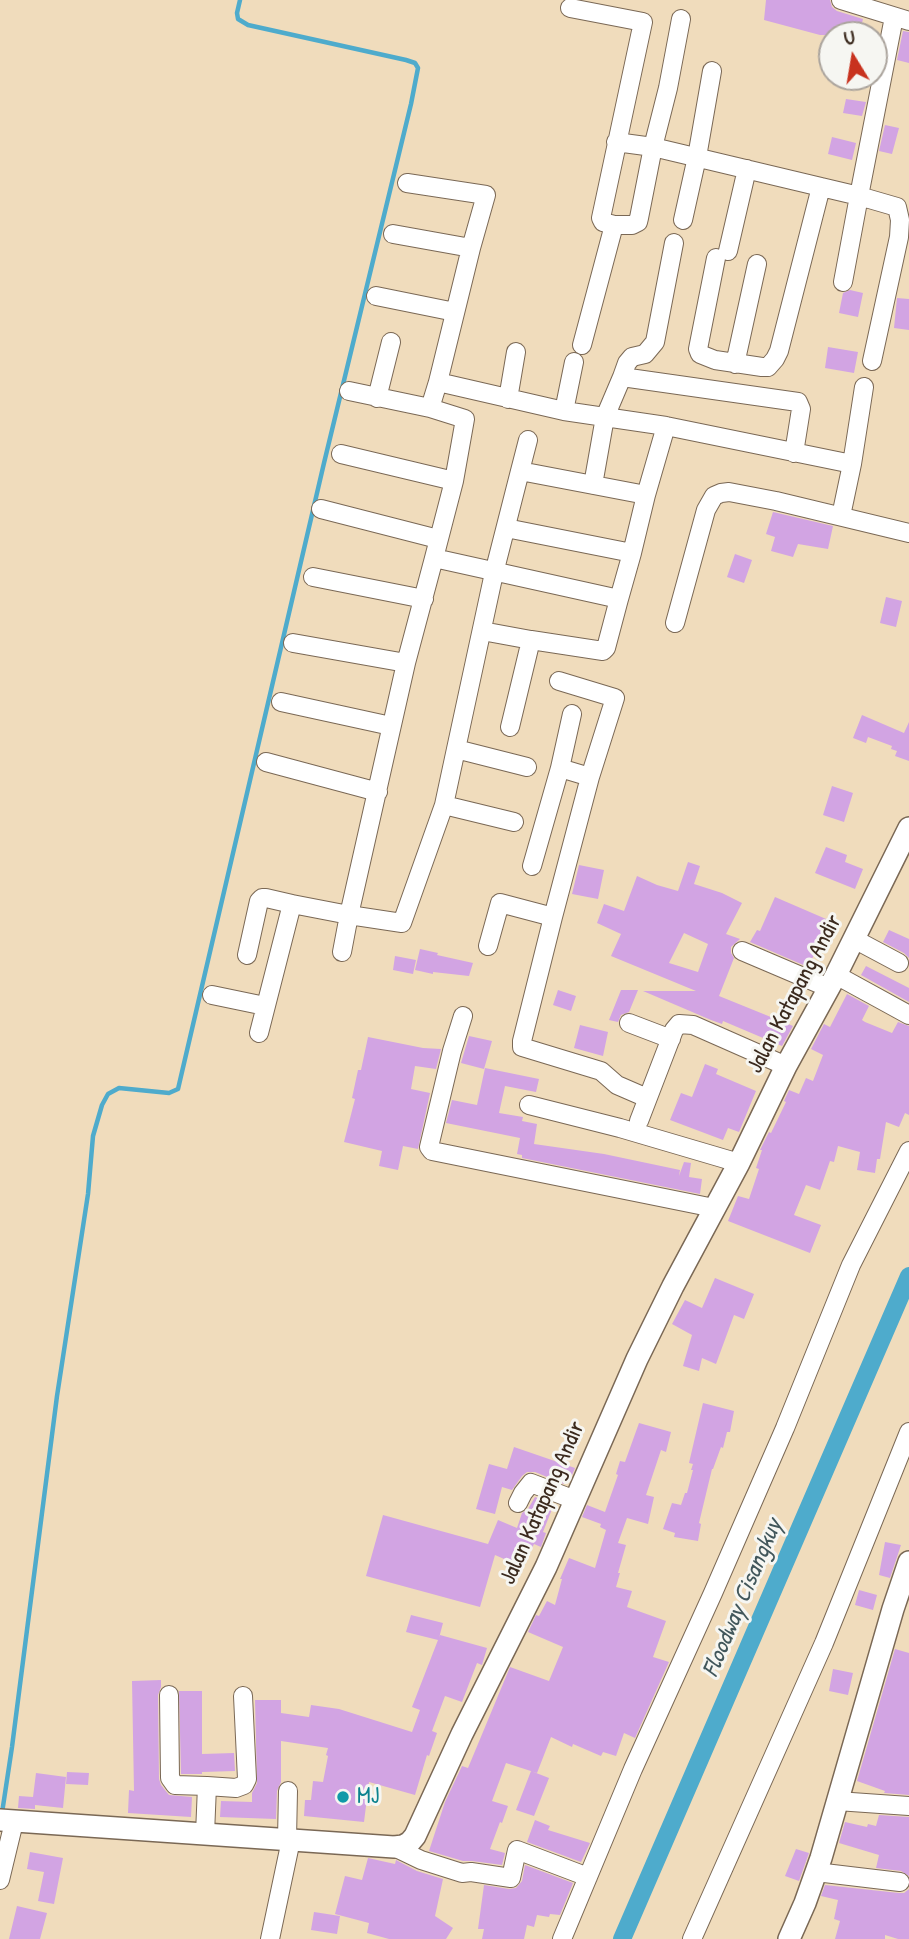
<!DOCTYPE html>
<html>
<head>
<meta charset="utf-8">
<style>
  body { margin:0 }
  #map { position:relative; width:909px; height:1939px; overflow:hidden; background:#f0dcbc; font-family:"Patrick Hand",sans-serif }
  canvas { display:block }
  .north { position:absolute; left:818px; top:21px; width:70px; height:70px; box-sizing:border-box; background:#f6f6f2; border:2px solid #aba49d; border-radius:50%; rotate:349deg; font-size:19px; font-weight:700; line-height:28px; text-align:center; color:#3b2a1e }
  .north::after { content:''; display:block; margin:auto; width:24px; height:32px; background:#c8321e; clip-path:polygon(50% 0,100% 100%,50% 72%,0 100%) }
</style>
</head>
<body>
<div id="map">
<canvas width="909" height="1939"></canvas>
<div class="north">U</div>
</div>
<script>
const ctx = document.querySelector('canvas').getContext('2d');
ctx.lineJoin = 'round';
const toPath = rows => new Path2D(rows.map(r => 'M' + r).join(''));
function stroke(path, color, width, dash) { ctx.strokeStyle = color; ctx.lineWidth = width; ctx.lineCap = dash ? 'butt' : 'round'; ctx.setLineDash(dash || []); ctx.stroke(path); }
function fill(path, color) { ctx.fillStyle = color; ctx.fill(path, 'evenodd'); }
function label(font, color, halo, rows, align = 'center') {
  ctx.font = font + ' "Patrick Hand",sans-serif'; ctx.lineWidth = 6; ctx.setLineDash([]); ctx.textBaseline = 'middle'; ctx.strokeStyle = halo; ctx.fillStyle = color; for (const [text, x, y, turn = 0] of rows) {
    ctx.save(); ctx.translate(x, y); ctx.rotate((+turn || 0) * Math.PI / 180); ctx.textAlign = isNaN(turn) ? turn : align; if (halo) ctx.strokeText(text, 0, 0); ctx.fillText(text, 0, 0); ctx.restore();
  }
}
stroke(toPath([
  [2,1813,12,1747,57,1396,88,1194,93,1136,102,1105,108,1094,119,1088,169,1093,178,1089,324,463,411,104,418,68,415,63,406,60,248,25,238,19,237,13,240,0]
]), '#4eabcc', 4.5);
stroke(toPath([
  [622,1939,909,1276]
]), '#4eabcc', 18);
fill(toPath([
  [766,0,830,0,832,7,837,11,863,19,862,23,866,24,863,35,820,35,764,20],
  [903,31,909,32,909,63,897,60],
  [846,99,866,102,862,116,843,113],
  [885,125,899,128,892,154,879,151],
  [832,137,856,143,852,160,828,154],
  [850,290,863,293,858,317,839,313,843,293],
  [897,298,909,299,909,330,894,328],
  [828,347,858,352,854,373,825,368],
  [773,512,833,526,828,549,798,544,793,557,771,551,775,537,766,534],
  [735,554,752,560,744,583,727,577],
  [886,597,902,601,896,627,880,623],
  [862,715,904,733,909,722,909,761,895,756,897,751,891,749,892,746,868,737,866,743,853,738],
  [832,786,853,793,844,822,823,815],
  [826,847,847,855,845,862,863,869,855,889,815,873],
  [688,862,700,866,694,884,722,893,742,903,726,934,740,939,731,947,731,953,734,958,719,996,793,1026,782,1046,723,1021,722,1024,711,1020,643,991,696,991,611,956,621,934,597,923,604,904,624,911,637,876,657,885,678,891],
  [684,933,708,944,698,972,669,963],
  [579,865,604,870,598,899,572,894],
  [775,897,833,922,819,953,816,951,808,967,750,942,757,930,760,931],
  [889,930,909,939,909,958,904,953,883,942],
  [420,949,438,953,437,955,473,963,469,976,433,972,433,974,415,970],
  [395,956,416,960,413,974,393,970],
  [866,966,909,988,909,1002,861,975],
  [558,990,576,996,571,1011,553,1005],
  [621,990,638,990,629,1012,621,1015,618,1022,609,1020],
  [847,994,869,1006,862,1020,865,1022,892,1033,898,1022,909,1026,909,1115,905,1113,899,1127,886,1122,880,1159,877,1159,875,1173,857,1170,860,1152,838,1146,834,1162,830,1161,820,1190,806,1185,794,1215,821,1225,810,1253,728,1221,738,1196,749,1199,759,1169,756,1168,762,1150,760,1150,769,1132,771,1133,786,1102,784,1101,789,1090,799,1094,806,1078,813,1081,823,1055,811,1049,824,1024,830,1027],
  [580,1025,608,1032,603,1056,574,1048],
  [469,1036,492,1041,484,1069,461,1063],
  [368,1037,423,1048,441,1049,436,1069,415,1066,411,1089,430,1093,418,1149,403,1146,398,1170,379,1166,382,1151,344,1142,355,1099,352,1098,358,1070,361,1070],
  [705,1064,718,1069,716,1074,756,1091,739,1132,728,1128,723,1140,670,1120,681,1093,692,1097],
  [485,1068,539,1079,536,1092,505,1086,499,1113,523,1117,522,1121,537,1124,534,1144,604,1154,680,1170,679,1176,684,1162,691,1163,689,1177,702,1179,700,1194,522,1158,522,1155,517,1154,520,1138,446,1123,452,1100,477,1105],
  [715,1278,754,1294,744,1319,734,1315,716,1364,702,1358,699,1371,683,1366,692,1335,672,1324,685,1300,702,1308],
  [703,1403,734,1411,730,1432,727,1432,723,1448,721,1447,713,1469,712,1469,699,1523,701,1524,698,1541,674,1537,675,1533,663,1529,672,1503,681,1505,685,1493,687,1493,693,1470,691,1470,693,1464,689,1463],
  [639,1423,671,1432,666,1452,661,1450,646,1495,654,1497,648,1524,627,1518,618,1543,626,1545,618,1573,620,1573,616,1587,632,1591,627,1607,666,1621,653,1657,669,1662,635,1738,624,1733,616,1756,603,1752,601,1756,573,1744,572,1747,551,1737,537,1773,506,1763,492,1801,508,1806,502,1823,500,1822,490,1849,505,1853,502,1865,472,1861,463,1861,429,1851,445,1802,462,1766,468,1768,510,1667,549,1681,563,1647,528,1632,536,1615,539,1616,547,1601,555,1605,562,1579,560,1579,569,1558,595,1568,606,1530,600,1527,601,1524,582,1517,587,1505,605,1512,618,1475,616,1474,620,1461,625,1462],
  [514,1447,575,1468,570,1480,565,1478,564,1484,535,1472,527,1472,522,1476,512,1490,502,1487,495,1514,476,1509,489,1464,507,1469],
  [535,1497,554,1504,543,1532,546,1533,541,1547,534,1544,531,1550,529,1549,520,1566,495,1555,480,1607,366,1576,383,1515,488,1544,498,1520,517,1528,522,1513,528,1509],
  [885,1542,901,1545,890,1578,879,1575],
  [859,1590,877,1595,873,1610,855,1605],
  [411,1615,443,1623,439,1638,440,1635,487,1648,482,1665,477,1663,462,1702,445,1696,432,1731,437,1733,429,1756,427,1755,415,1795,369,1782,364,1822,304,1816,305,1800,311,1800,313,1781,323,1782,328,1756,326,1755,328,1748,281,1741,281,1782,277,1791,276,1819,220,1817,221,1801,252,1802,252,1793,257,1783,255,1700,281,1700,281,1713,309,1717,311,1705,339,1709,412,1732,420,1710,412,1707,438,1640,406,1632],
  [895,1649,909,1653,909,1795,884,1793,885,1791,857,1781],
  [833,1669,853,1673,848,1695,829,1691],
  [161,1680,161,1687,158,1695,159,1779,161,1785,169,1795,192,1797,191,1817,128,1813,129,1790,134,1791,132,1681],
  [179,1691,202,1691,202,1754,234,1753,235,1771,202,1772,202,1774,181,1774],
  [531,1771,549,1778,534,1816,516,1810],
  [67,1772,89,1773,88,1785,66,1784],
  [36,1773,66,1777,63,1808,35,1805,35,1809,18,1808,19,1796,33,1797],
  [879,1815,909,1817,909,1876,901,1871,876,1868,879,1855,839,1843,845,1822,867,1827,868,1824,876,1826],
  [535,1820,550,1826,548,1830,590,1843,581,1862,527,1842],
  [796,1849,809,1853,799,1881,785,1876],
  [30,1852,63,1858,54,1904,38,1901,44,1872,27,1869],
  [368,1858,395,1864,396,1860,417,1871,443,1879,435,1916,453,1928,446,1939,389,1939,367,1933,369,1923,335,1914,345,1876,362,1880],
  [525,1865,573,1883,560,1915,550,1914,549,1917,537,1915,534,1927,527,1925,524,1939,482,1939,484,1929,478,1929,484,1885,509,1889,516,1888,522,1881],
  [825,1885,899,1893,904,1893,909,1889,909,1939,898,1939,885,1935,885,1939,835,1939,840,1921,834,1919,838,1900,821,1896],
  [17,1906,47,1913,40,1939,9,1939],
  [314,1912,340,1916,337,1934,311,1930]
]), '#d2a4e3');
const minor = toPath([
  [841,0,909,21],
  [570,8,643,22,601,218,603,222,614,225,632,225,638,222,639,218,653,147,668,88,681,19],
  [616,142,653,147,821,187],
  [407,183,486,195,471,248,438,382],
  [683,220,697,157,712,71],
  [393,234,471,248],
  [728,251,747,169],
  [716,258,698,349,700,354,715,360,762,367,768,367,775,359,779,351,821,187,859,196,843,282],
  [376,296,455,312],
  [582,345,614,225],
  [872,361,899,237,900,220,897,207,859,196,894,17],
  [735,364,757,264],
  [622,377,627,363,632,357,645,354,655,342,674,243],
  [349,391,430,408,465,419,454,481,434,558],
  [377,398,391,342],
  [508,399,516,352],
  [430,408,438,382,564,411,666,426,852,464],
  [564,411,574,362],
  [341,454,454,481],
  [520,471,528,440],
  [593,485,605,417,622,377,798,402,801,409,794,453],
  [321,509,438,539],
  [841,516,852,464,864,387],
  [506,528,632,553],
  [313,577,424,599],
  [675,623,706,510,714,496,721,493,729,492,776,501,909,533],
  [482,631,531,640],
  [293,643,406,663],
  [559,681,615,698,590,777,553,917,522,1041,522,1047,601,1071,617,1085,647,1098],
  [281,702,391,726],
  [572,714,560,768,590,777],
  [510,727,531,640,603,651,606,648,619,599],
  [266,762,378,792],
  [527,767,456,749,494,573,520,471,646,495],
  [444,805,514,822],
  [532,866,560,768],
  [854,939,899,963],
  [488,946,500,903,553,917],
  [742,951,829,988],
  [342,952,349,915,402,923,444,805,456,749],
  [247,955,259,901,262,898,266,898,292,904],
  [836,975,909,1015],
  [212,995,265,1006],
  [463,1016,452,1051,429,1147,432,1151,714,1208],
  [629,1023,671,1039],
  [259,1033,292,904,349,915,406,663,434,558,619,599,632,553,646,495,666,426],
  [529,1105,620,1128,739,1163],
  [639,1121,674,1030,679,1024,693,1025,786,1066],
  [518,1503,523,1493,531,1483,575,1500],
  [169,1695,170,1778,175,1785,207,1786,205,1834],
  [207,1786,236,1788,244,1785,247,1779,243,1696],
  [837,1801,909,1806],
  [287,1839,288,1791],
  [394,1847,421,1860,462,1873,471,1872,511,1878,517,1850,588,1877],
  [816,1872,900,1882],
  [0,1880,14,1822],
  [270,1939,291,1840],
  [562,1939,633,1769,713,1593,785,1428,851,1265,909,1151],
  [692,1939,824,1643,909,1432]
]);
const tertiary = toPath([
  [0,1820,394,1847,403,1846,410,1842,415,1836,462,1734,546,1567,637,1359,673,1286,739,1163,786,1066,836,975,909,828],
  [789,1939,805,1903,821,1858,893,1609,909,1562]
]);
stroke(minor, '#7a6855', 20);
stroke(tertiary, '#7a6855', 24);
stroke(minor, '#fff', 18);
stroke(tertiary, '#fff', 21);
for (const [x, y, r, color] of [
  [343,1797,7,"#0f9aa8"]
]) { const dot = new Path2D(); dot.arc(x, y, r, 0, 2 * Math.PI); ctx.fillStyle = color; ctx.fill(dot); stroke(dot, '#f6f6f2', 2.5); }
label('23px', '#3b2a1e', '#f6f6f2', [
  ["Jalan Katapang Andir",795,994,-62],
  ["Jalan Katapang Andir",543,1503,-66]
]);
label('23px', '#0d838f', '#f6f6f2', [
  ["MJ",357,1797]
], 'left');
label('italic 24px', '#42575b', '#f6f6f2', [
  ["Floodway Cisangkuy",743,1598,-67]
]);
</script>
</body>
</html>
